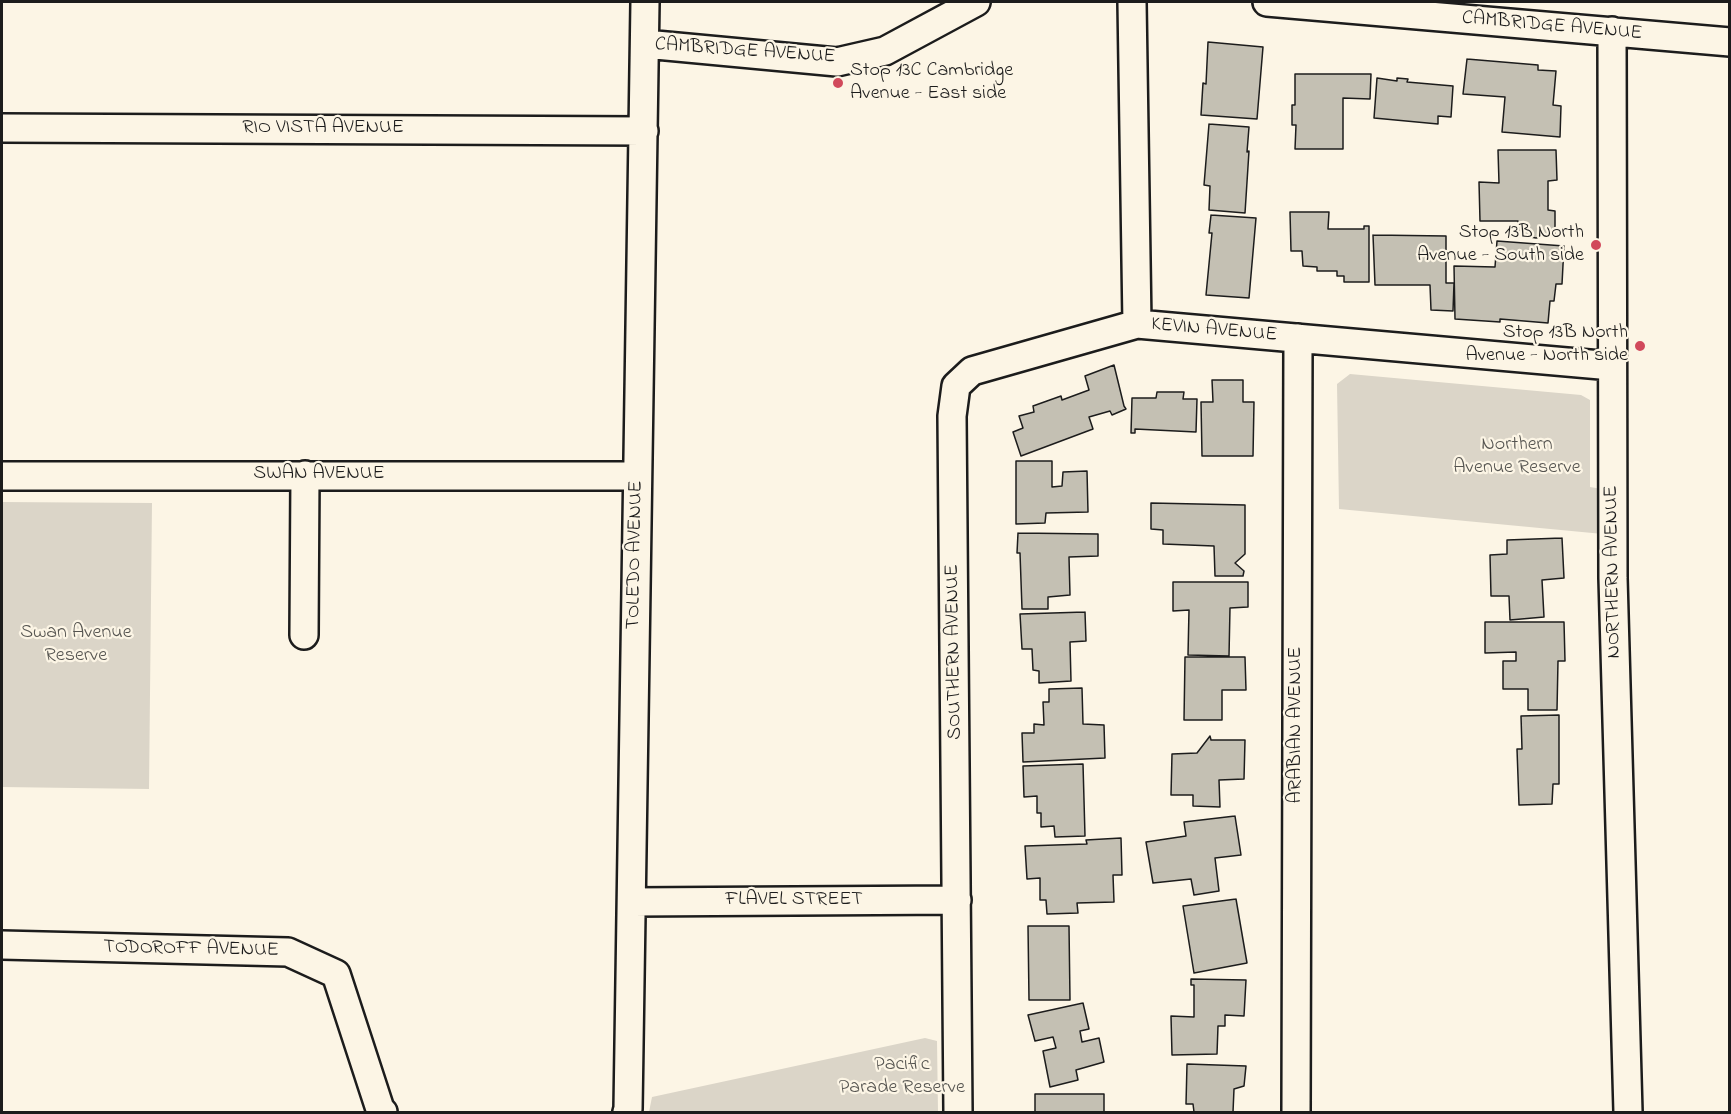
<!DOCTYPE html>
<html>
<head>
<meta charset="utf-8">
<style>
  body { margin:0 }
  #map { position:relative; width:1731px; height:1114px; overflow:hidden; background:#fcf5e5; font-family:"Indie Flower",sans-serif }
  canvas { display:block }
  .frame { position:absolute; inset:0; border:3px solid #1c1c1c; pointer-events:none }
</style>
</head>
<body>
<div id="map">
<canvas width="1731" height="1114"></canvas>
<div class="frame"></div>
</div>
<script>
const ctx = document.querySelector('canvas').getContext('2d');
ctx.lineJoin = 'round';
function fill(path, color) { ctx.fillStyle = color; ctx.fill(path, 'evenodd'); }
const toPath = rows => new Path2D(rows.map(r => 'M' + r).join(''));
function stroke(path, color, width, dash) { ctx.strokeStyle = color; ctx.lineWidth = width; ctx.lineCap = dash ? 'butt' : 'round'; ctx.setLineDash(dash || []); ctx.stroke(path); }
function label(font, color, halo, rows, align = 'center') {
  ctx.font = font + ' "Indie Flower",sans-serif'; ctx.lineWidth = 4.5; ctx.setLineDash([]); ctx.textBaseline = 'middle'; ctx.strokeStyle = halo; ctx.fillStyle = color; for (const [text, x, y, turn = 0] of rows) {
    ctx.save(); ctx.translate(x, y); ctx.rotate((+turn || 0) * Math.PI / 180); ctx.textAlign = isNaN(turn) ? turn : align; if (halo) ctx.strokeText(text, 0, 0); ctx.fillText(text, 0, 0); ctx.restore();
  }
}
fill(toPath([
  [1350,374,1581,395,1590,400,1590,487,1602,489,1603,534,1339,509,1337,384],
  [2,502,152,503,149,789,2,787],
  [925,1038,937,1041,938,1112,649,1112,652,1097]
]), '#dbd5c8');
const building = toPath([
  [1208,42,1263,47,1257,119,1201,115,1203,83,1206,84,1208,42],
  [1467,59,1538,65,1538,70,1556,71,1553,105,1561,106,1560,137,1502,132,1505,97,1463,94,1467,59],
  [1295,74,1371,74,1370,99,1343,98,1343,149,1295,149,1296,125,1292,125,1292,105,1295,105,1295,74],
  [1377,78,1397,81,1397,78,1408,79,1407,82,1453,86,1451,117,1438,116,1438,124,1374,118,1377,78],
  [1209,124,1249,127,1247,152,1249,151,1245,213,1209,210,1210,186,1204,185,1209,124],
  [1498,150,1556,150,1557,180,1548,181,1548,210,1555,211,1555,235,1536,238,1519,235,1518,221,1480,221,1479,182,1499,183,1498,150],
  [1290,212,1329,212,1328,229,1364,229,1364,226,1369,226,1369,282,1344,282,1344,276,1337,276,1337,271,1317,271,1317,267,1303,266,1302,251,1291,251,1290,212],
  [1211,215,1256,218,1249,298,1206,295,1212,233,1209,233,1211,215],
  [1373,235,1446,236,1446,283,1454,283,1453,311,1431,310,1430,285,1375,285,1373,235],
  [1497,241,1564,246,1562,284,1556,284,1554,301,1550,301,1548,323,1500,319,1500,322,1455,319,1454,266,1495,267,1497,241],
  [1114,365,1124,406,1126,409,1112,415,1110,411,1089,417,1093,429,1021,456,1013,432,1023,428,1019,416,1034,412,1033,406,1061,396,1062,400,1089,390,1085,376,1114,365],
  [1212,380,1243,380,1243,402,1254,402,1253,456,1202,456,1201,402,1213,402,1212,380],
  [1157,392,1184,392,1183,399,1197,399,1196,432,1135,429,1135,433,1131,433,1132,398,1156,398,1157,392],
  [1016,461,1052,461,1052,487,1062,486,1063,472,1087,471,1088,512,1046,513,1045,523,1016,524,1016,461],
  [1151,503,1245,505,1245,554,1235,563,1244,571,1243,576,1215,576,1214,546,1163,544,1163,530,1151,529,1151,503],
  [1018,533,1098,534,1098,556,1069,557,1070,595,1048,597,1048,609,1022,609,1020,553,1017,553,1018,533],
  [1562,538,1564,578,1542,580,1544,617,1510,620,1509,596,1491,596,1490,555,1507,554,1507,540,1562,538],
  [1173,582,1248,582,1248,607,1230,608,1229,656,1188,655,1189,610,1173,611,1173,582],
  [1085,612,1086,641,1070,642,1071,681,1039,683,1039,671,1033,670,1032,649,1022,649,1020,614,1085,612],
  [1485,622,1564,622,1565,661,1558,661,1557,710,1528,710,1528,689,1503,689,1503,661,1516,661,1516,652,1485,653,1485,622],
  [1185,657,1245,657,1246,690,1222,690,1222,720,1184,720,1185,657],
  [1082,688,1083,724,1104,725,1105,758,1023,762,1022,733,1034,733,1034,724,1044,725,1043,702,1049,702,1049,689,1082,688],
  [1559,715,1559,784,1553,784,1552,804,1519,805,1517,749,1522,749,1521,716,1559,715],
  [1210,736,1211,740,1245,740,1244,779,1219,780,1220,807,1193,806,1193,795,1171,795,1172,754,1197,753,1210,736],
  [1083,764,1085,836,1055,837,1054,826,1041,827,1041,813,1037,813,1037,796,1024,797,1023,766,1083,764],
  [1235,816,1241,855,1215,858,1219,891,1194,895,1191,879,1153,883,1146,842,1186,836,1184,822,1235,816],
  [1121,838,1122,875,1113,875,1114,902,1077,903,1078,913,1047,914,1046,900,1040,900,1040,878,1027,879,1025,846,1087,844,1086,840,1121,838],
  [1236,899,1247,963,1194,973,1183,906,1236,899],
  [1028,926,1069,926,1070,1000,1029,1000,1028,926],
  [1191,979,1246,980,1244,1016,1225,1015,1225,1026,1218,1026,1217,1054,1172,1055,1171,1016,1194,1017,1194,985,1191,985,1191,979],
  [1083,1003,1089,1029,1080,1031,1082,1042,1099,1038,1104,1062,1076,1070,1078,1080,1050,1087,1043,1051,1056,1048,1053,1037,1035,1041,1028,1015,1083,1003],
  [1187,1064,1246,1066,1244,1086,1234,1089,1233,1112,1194,1112,1193,1104,1186,1104,1187,1064],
  [1035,1094,1104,1094,1104,1112,1035,1112,1035,1094]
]);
fill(building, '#c4c0b3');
stroke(building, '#1c1c1c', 1.5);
const minor = toPath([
  [1132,2,1137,324,1612,366],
  [1267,2,1730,42],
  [1612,31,1613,578,1628,1112],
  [645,44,837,62,885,51,976,2],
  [2,128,644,131],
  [2,476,637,476],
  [304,635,305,475],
  [632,902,957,900],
  [2,945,288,952,336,974,380,1109,383,1112],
  [627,1112,628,1109,645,2],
  [958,1112,952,416,956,386,972,371,1137,324],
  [1296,1112,1298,338]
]);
stroke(minor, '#1c1c1c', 32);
stroke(minor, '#fcf5e5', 27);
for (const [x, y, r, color] of [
  [838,83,6,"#d1495b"],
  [1596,245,6,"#d1495b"],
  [1640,346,6,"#d1495b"]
]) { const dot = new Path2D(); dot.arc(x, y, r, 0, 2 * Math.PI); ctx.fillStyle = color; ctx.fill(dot); stroke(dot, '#fcf5e5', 2); }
label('20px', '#1c1c1c', '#fcf5e5', [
  ["CAMBRIDGE AVENUE",1552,27,5],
  ["CAMBRIDGE AVENUE",745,52,4],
  ["RIO VISTA AVENUE",323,129],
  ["KEVIN AVENUE",1214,331,5],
  ["SWAN AVENUE",319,475],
  ["TOLEDO AVENUE",636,555,-89],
  ["NORTHERN AVENUE",1614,572,-91],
  ["SOUTHERN AVENUE",955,652,-91],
  ["ARABIAN AVENUE",1297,725,-90],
  ["FLAVEL STREET",794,901],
  ["TODOROFF AVENUE",191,950,1]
]);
label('20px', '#1c1c1c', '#fcf5e5', [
  ["Stop 13C Cambridge",850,72,"left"],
  ["Avenue - East side",850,95,"left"],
  ["Stop 13B North",1584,234],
  ["Avenue - South side",1584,257],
  ["Stop 13B North",1628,334],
  ["Avenue - North side",1628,357]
], 'right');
label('20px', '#555450', '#fcf5e5', [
  ["Northern",1517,446],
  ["Avenue Reserve",1517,469],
  ["Swan Avenue",76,634],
  ["Reserve",76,657],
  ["Pacific",902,1066],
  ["Parade Reserve",902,1089]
]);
</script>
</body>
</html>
